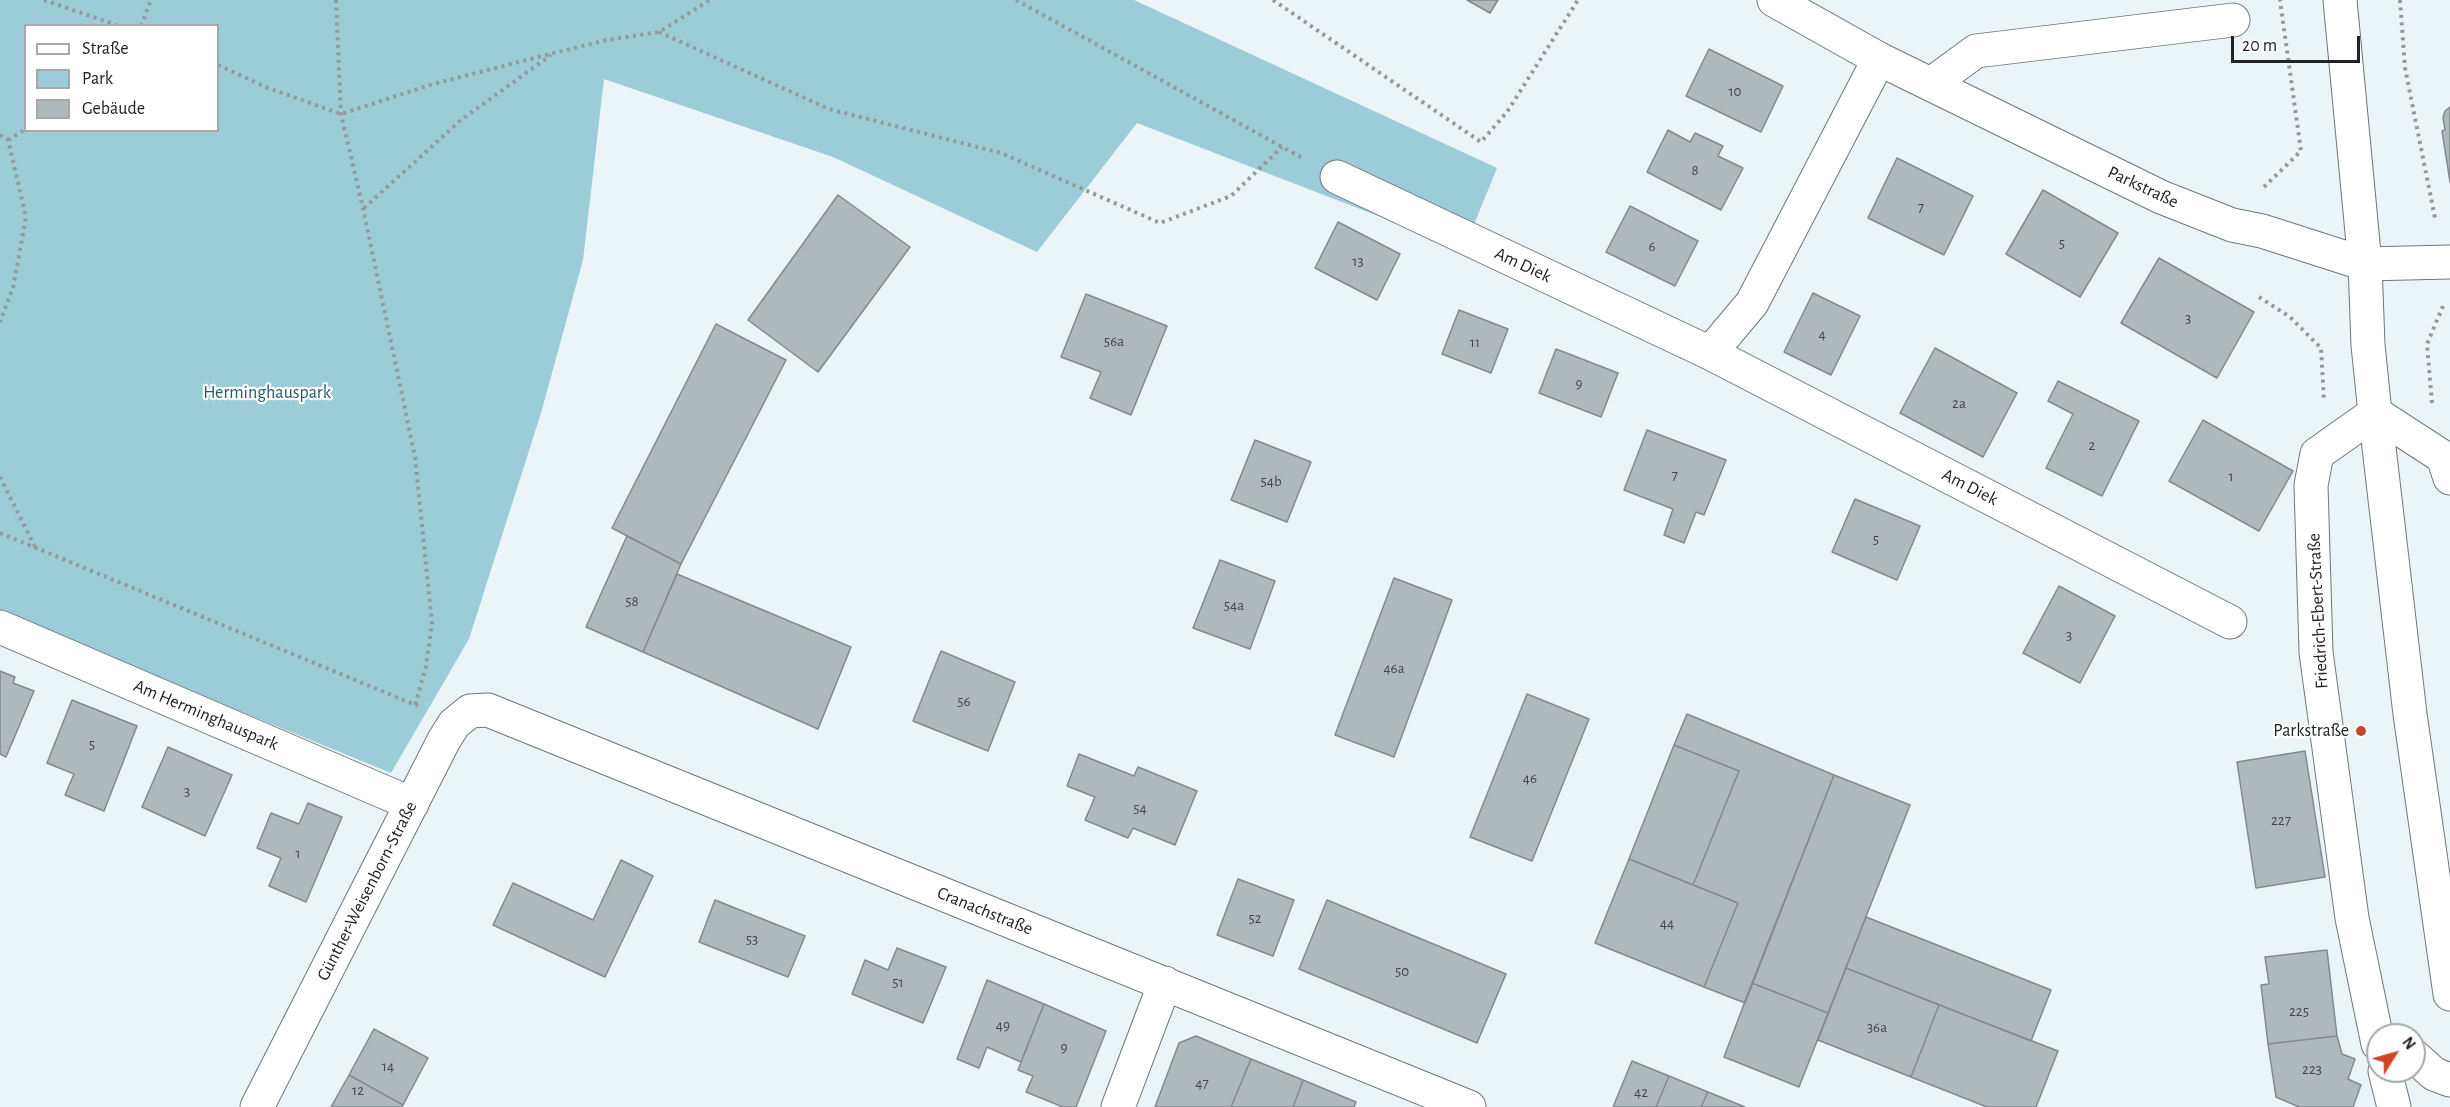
<!DOCTYPE html>
<html>
<head>
<meta charset="utf-8">
<style>
  body { margin:0 }
  #map { position:relative; width:2450px; height:1107px; overflow:hidden; background:#ebf4f6; font-family:"Alegreya Sans",sans-serif }
  canvas { display:block }
  .legend { position:absolute; left:24px; top:24px; width:195px; height:108px; box-sizing:border-box; background:#fff; border:2px solid #a6a7a7; margin:0; padding:8px 10px; list-style:none; font-size:18px; color:#202324 }
  .legend li { display:flex; align-items:center; gap:12px; height:30px }
  .legend b { width:30px; border:2px solid #a6a7a7 }
  .north { position:absolute; left:2366px; top:1023px; width:60px; height:60px; box-sizing:border-box; background:#fff; border:2px solid #a6a7a7; border-radius:50%; rotate:53deg; font-size:16px; font-weight:700; line-height:24px; text-align:center; color:#202324 }
  .north::after { content:''; display:block; margin:auto; width:21px; height:27px; background:#d04528; clip-path:polygon(50% 0,100% 100%,50% 72%,0 100%) }
  .scale { position:absolute; left:2231px; top:36px; width:129px; height:27px; box-sizing:border-box; border:3px solid #202324; border-top:0; padding-left:8px; font-size:18px; line-height:21px; white-space:nowrap; color:#202324; -webkit-text-stroke:4px #fff; paint-order:stroke }
</style>
</head>
<body>
<div id="map">
<canvas width="2450" height="1107"></canvas>
<ul class="legend">
<li><b style="height:8px;background:#fff"></b>Straße</li>
<li><b style="height:16px;background:#9bccd7"></b>Park</li>
<li><b style="height:16px;background:#afb8ba"></b>Gebäude</li>
</ul>
<div class="north">N</div>
<div class="scale">20 m</div>
</div>
<script>
const ctx = document.querySelector('canvas').getContext('2d');
ctx.lineJoin = 'round';
function fill(path, color) { ctx.fillStyle = color; ctx.fill(path, 'evenodd'); }
const toPath = rows => new Path2D(rows.map(r => 'M' + r).join(''));
function stroke(path, color, width, dash) { ctx.strokeStyle = color; ctx.lineWidth = width; ctx.lineCap = dash ? 'butt' : 'round'; ctx.setLineDash(dash || []); ctx.stroke(path); }
function label(font, color, halo, rows, align = 'center') {
  ctx.font = font + ' "Alegreya Sans",sans-serif'; ctx.lineWidth = 4.5; ctx.setLineDash([]); ctx.textBaseline = 'middle'; ctx.strokeStyle = halo; ctx.fillStyle = color; for (const [text, x, y, turn = 0] of rows) {
    ctx.save(); ctx.translate(x, y); ctx.rotate((+turn || 0) * Math.PI / 180); ctx.textAlign = isNaN(turn) ? turn : align; if (halo) ctx.strokeText(text, 0, 0); ctx.fillText(text, 0, 0); ctx.restore();
  }
}
fill(toPath([
  [0,0,1134,0,1497,168,1464,249,1137,123,1037,252,833,157,604,79,583,260,541,413,469,639,391,773,0,613],
  [26,26,218,26,218,130,26,130]
]), '#9bccd7');
const building = toPath([
  [1467,0,1498,0,1490,13,1467,0],
  [1709,49,1783,86,1761,132,1686,96,1709,49],
  [2450,107,2450,182,2442,131,2445,130,2443,118,2445,111,2450,107],
  [1668,130,1690,142,1695,133,1723,146,1718,156,1743,168,1721,210,1647,172,1668,130],
  [1897,158,1973,196,1944,255,1868,218,1897,158],
  [2043,190,2118,233,2080,297,2006,254,2043,190],
  [838,195,910,247,818,372,748,320,838,195],
  [1630,206,1698,241,1675,286,1606,252,1630,206],
  [1338,222,1400,254,1377,300,1315,268,1338,222],
  [2159,258,2254,312,2217,378,2121,323,2159,258],
  [1813,293,1860,316,1831,375,1784,352,1813,293],
  [1086,294,1167,326,1131,415,1090,398,1101,372,1061,357,1086,294],
  [1459,310,1508,329,1491,373,1442,354,1459,310],
  [716,324,786,360,681,564,612,528,716,324],
  [1935,348,2017,393,1983,457,1900,413,1935,348],
  [1556,349,1618,373,1601,417,1539,393,1556,349],
  [2058,381,2139,421,2102,496,2046,468,2073,414,2048,401,2058,381],
  [2203,420,2293,471,2259,531,2169,481,2203,420],
  [1647,430,1726,460,1704,515,1696,512,1684,543,1664,535,1673,509,1624,490,1647,430],
  [1255,440,1311,462,1287,522,1231,500,1255,440],
  [1855,499,1920,526,1897,580,1832,552,1855,499],
  [627,536,681,564,643,652,586,627,627,536],
  [1220,560,1275,581,1250,649,1193,628,1220,560],
  [677,574,851,647,818,729,643,652,677,574],
  [1394,578,1452,600,1394,757,1335,735,1394,578],
  [2059,586,2115,616,2080,683,2023,653,2059,586],
  [941,651,1015,682,988,751,913,721,941,651],
  [0,671,15,677,13,683,34,691,6,757,0,754,0,671],
  [1527,694,1589,719,1532,861,1470,837,1527,694],
  [72,700,137,726,104,811,65,795,74,774,47,763,72,700],
  [1687,714,1834,775,1745,1003,1704,987,1738,903,1693,885,1739,771,1674,745,1687,714],
  [1674,745,1739,771,1693,885,1629,859,1674,745],
  [168,747,232,775,205,836,142,807,168,747],
  [2305,751,2325,877,2256,888,2237,762,2305,751],
  [1079,754,1134,776,1138,767,1197,791,1175,845,1133,828,1128,838,1085,820,1095,797,1067,786,1079,754],
  [1834,775,1910,805,1828,1013,1752,983,1834,775],
  [308,803,342,817,306,902,269,886,281,858,257,848,271,813,299,824,308,803],
  [1629,859,1738,903,1704,987,1595,943,1629,859],
  [621,860,653,876,605,977,493,925,513,883,593,920,621,860],
  [1238,879,1294,900,1273,956,1217,935,1238,879],
  [715,900,805,936,788,977,699,942,715,900],
  [1327,900,1506,974,1477,1043,1299,969,1327,900],
  [1866,917,2051,990,2031,1041,1846,968,1866,917],
  [897,948,946,967,923,1023,852,994,865,960,888,970,897,948],
  [2327,950,2337,1036,2268,1044,2261,985,2269,984,2265,957,2327,950],
  [1846,968,1939,1005,1911,1077,1818,1040,1846,968],
  [987,980,1044,1004,1021,1062,987,1047,979,1068,957,1059,987,980],
  [1752,983,1828,1013,1799,1087,1724,1057,1752,983],
  [1044,1004,1106,1031,1076,1107,1063,1107,1026,1092,1033,1076,1018,1070,1044,1004],
  [1939,1005,2058,1051,2036,1107,1987,1107,1911,1077,1939,1005],
  [374,1029,428,1058,403,1105,349,1075,374,1029],
  [1196,1036,1251,1059,1231,1107,1155,1107,1179,1043,1196,1036],
  [2337,1036,2342,1054,2355,1059,2348,1079,2361,1085,2353,1107,2299,1107,2276,1097,2268,1044,2337,1036],
  [1251,1059,1303,1080,1293,1107,1231,1107,1251,1059],
  [1632,1061,1669,1076,1656,1107,1613,1107,1632,1061],
  [349,1075,403,1105,402,1107,331,1107,349,1075],
  [1669,1076,1708,1092,1701,1107,1656,1107,1669,1076],
  [1303,1080,1356,1102,1354,1107,1293,1107,1303,1080],
  [1708,1092,1745,1107,1701,1107,1708,1092]
]);
fill(building, '#afb8ba');
stroke(building, '#828a8c', 1.5);
const minor = toPath([
  [1931,84,1976,51,2233,20],
  [1337,177,1710,353,2230,622],
  [2365,264,2450,262],
  [1710,353,1752,303,1879,59],
  [0,627,412,804],
  [2378,1044,2352,918,2316,652,2311,485,2317,454,2375,413,2443,457,2450,478],
  [2414,1056,2434,1074,2450,1080],
  [2385,1071,2394,1107],
  [257,1107,444,740,454,724,470,711,488,710,1469,1107],
  [1118,1107,1165,983]
]);
const tertiary = toPath([
  [1774,0,1879,59,2161,197,2232,225,2262,231,2365,264]
]);
const secondary = toPath([
  [2340,0,2365,264,2368,345,2375,413,2410,714,2450,994]
]);
stroke(minor, '#6f7779', 35);
stroke(tertiary, '#6f7779', 35);
stroke(secondary, '#6f7779', 35);
stroke(toPath([
  [44,0,119,26],
  [336,0,341,114,363,208,415,457,432,623,426,666,415,706],
  [1016,0,1304,159],
  [1273,0,1481,142,1507,112,1578,0],
  [2400,0,2405,68,2435,218],
  [141,26,151,0],
  [659,32,829,109,1001,153,1160,223,1231,196,1282,147],
  [218,65,268,88,341,114,433,84,554,53,607,40,659,32,710,0],
  [0,135,8,140,26,217,13,288,0,322],
  [8,140,26,129],
  [2264,187,2301,151,2280,0],
  [364,208,461,120,551,55],
  [2259,297,2290,317,2321,348,2324,401],
  [2432,403,2427,344,2443,306],
  [0,477,36,549],
  [0,533,418,706]
]), '#93999b', 4, [3, 4.5]);
stroke(minor, '#fff', 33);
stroke(tertiary, '#fff', 33);
stroke(secondary, '#fff', 33);
for (const [x, y, r, color] of [
  [2361,731,6,"#d04528"]
]) { const dot = new Path2D(); dot.arc(x, y, r, 0, 2 * Math.PI); ctx.fillStyle = color; ctx.fill(dot); stroke(dot, '#fff', 2); }
label('15px', '#44484a', null, [
  ["10",1735,91],
  ["8",1695,170],
  ["7",1921,207],
  ["5",2062,243],
  ["6",1652,246],
  ["13",1358,261],
  ["3",2188,318],
  ["4",1822,334],
  ["56a",1114,341],
  ["11",1475,342],
  ["9",1579,383],
  ["2a",1959,403],
  ["2",2092,445],
  ["7",1675,475],
  ["1",2231,476],
  ["54b",1271,481],
  ["5",1876,539],
  ["58",632,601],
  ["54a",1234,605],
  ["3",2069,635],
  ["46a",1394,668],
  ["56",964,701],
  ["5",92,744],
  ["46",1530,778],
  ["3",187,791],
  ["54",1140,808],
  ["227",2281,820],
  ["1",298,853],
  ["52",1255,918],
  ["44",1667,923],
  ["53",752,939],
  ["50",1402,971],
  ["51",898,982],
  ["225",2299,1011],
  ["49",1003,1025],
  ["36a",1877,1027],
  ["9",1064,1047],
  ["14",388,1066],
  ["223",2312,1069],
  ["47",1202,1083],
  ["12",358,1090],
  ["42",1641,1092]
]);
label('18px', '#202324', '#fff', [
  ["Parkstraße",2143,187,25],
  ["Am Diek",1523,265,25],
  ["Am Diek",1970,487,27],
  ["Friedrich-Ebert-Straße",2318,611,-93],
  ["Am Herminghauspark",206,715,23],
  ["Günther-Weisenborn-Straße",367,891,-63],
  ["Cranachstraße",985,911,22]
]);
label('18px', '#225d69', '#fff', [
  ["Herminghauspark",267,393]
]);
label('18px', '#202324', '#fff', [
  ["Parkstraße",2349,731]
], 'right');
</script>
</body>
</html>
